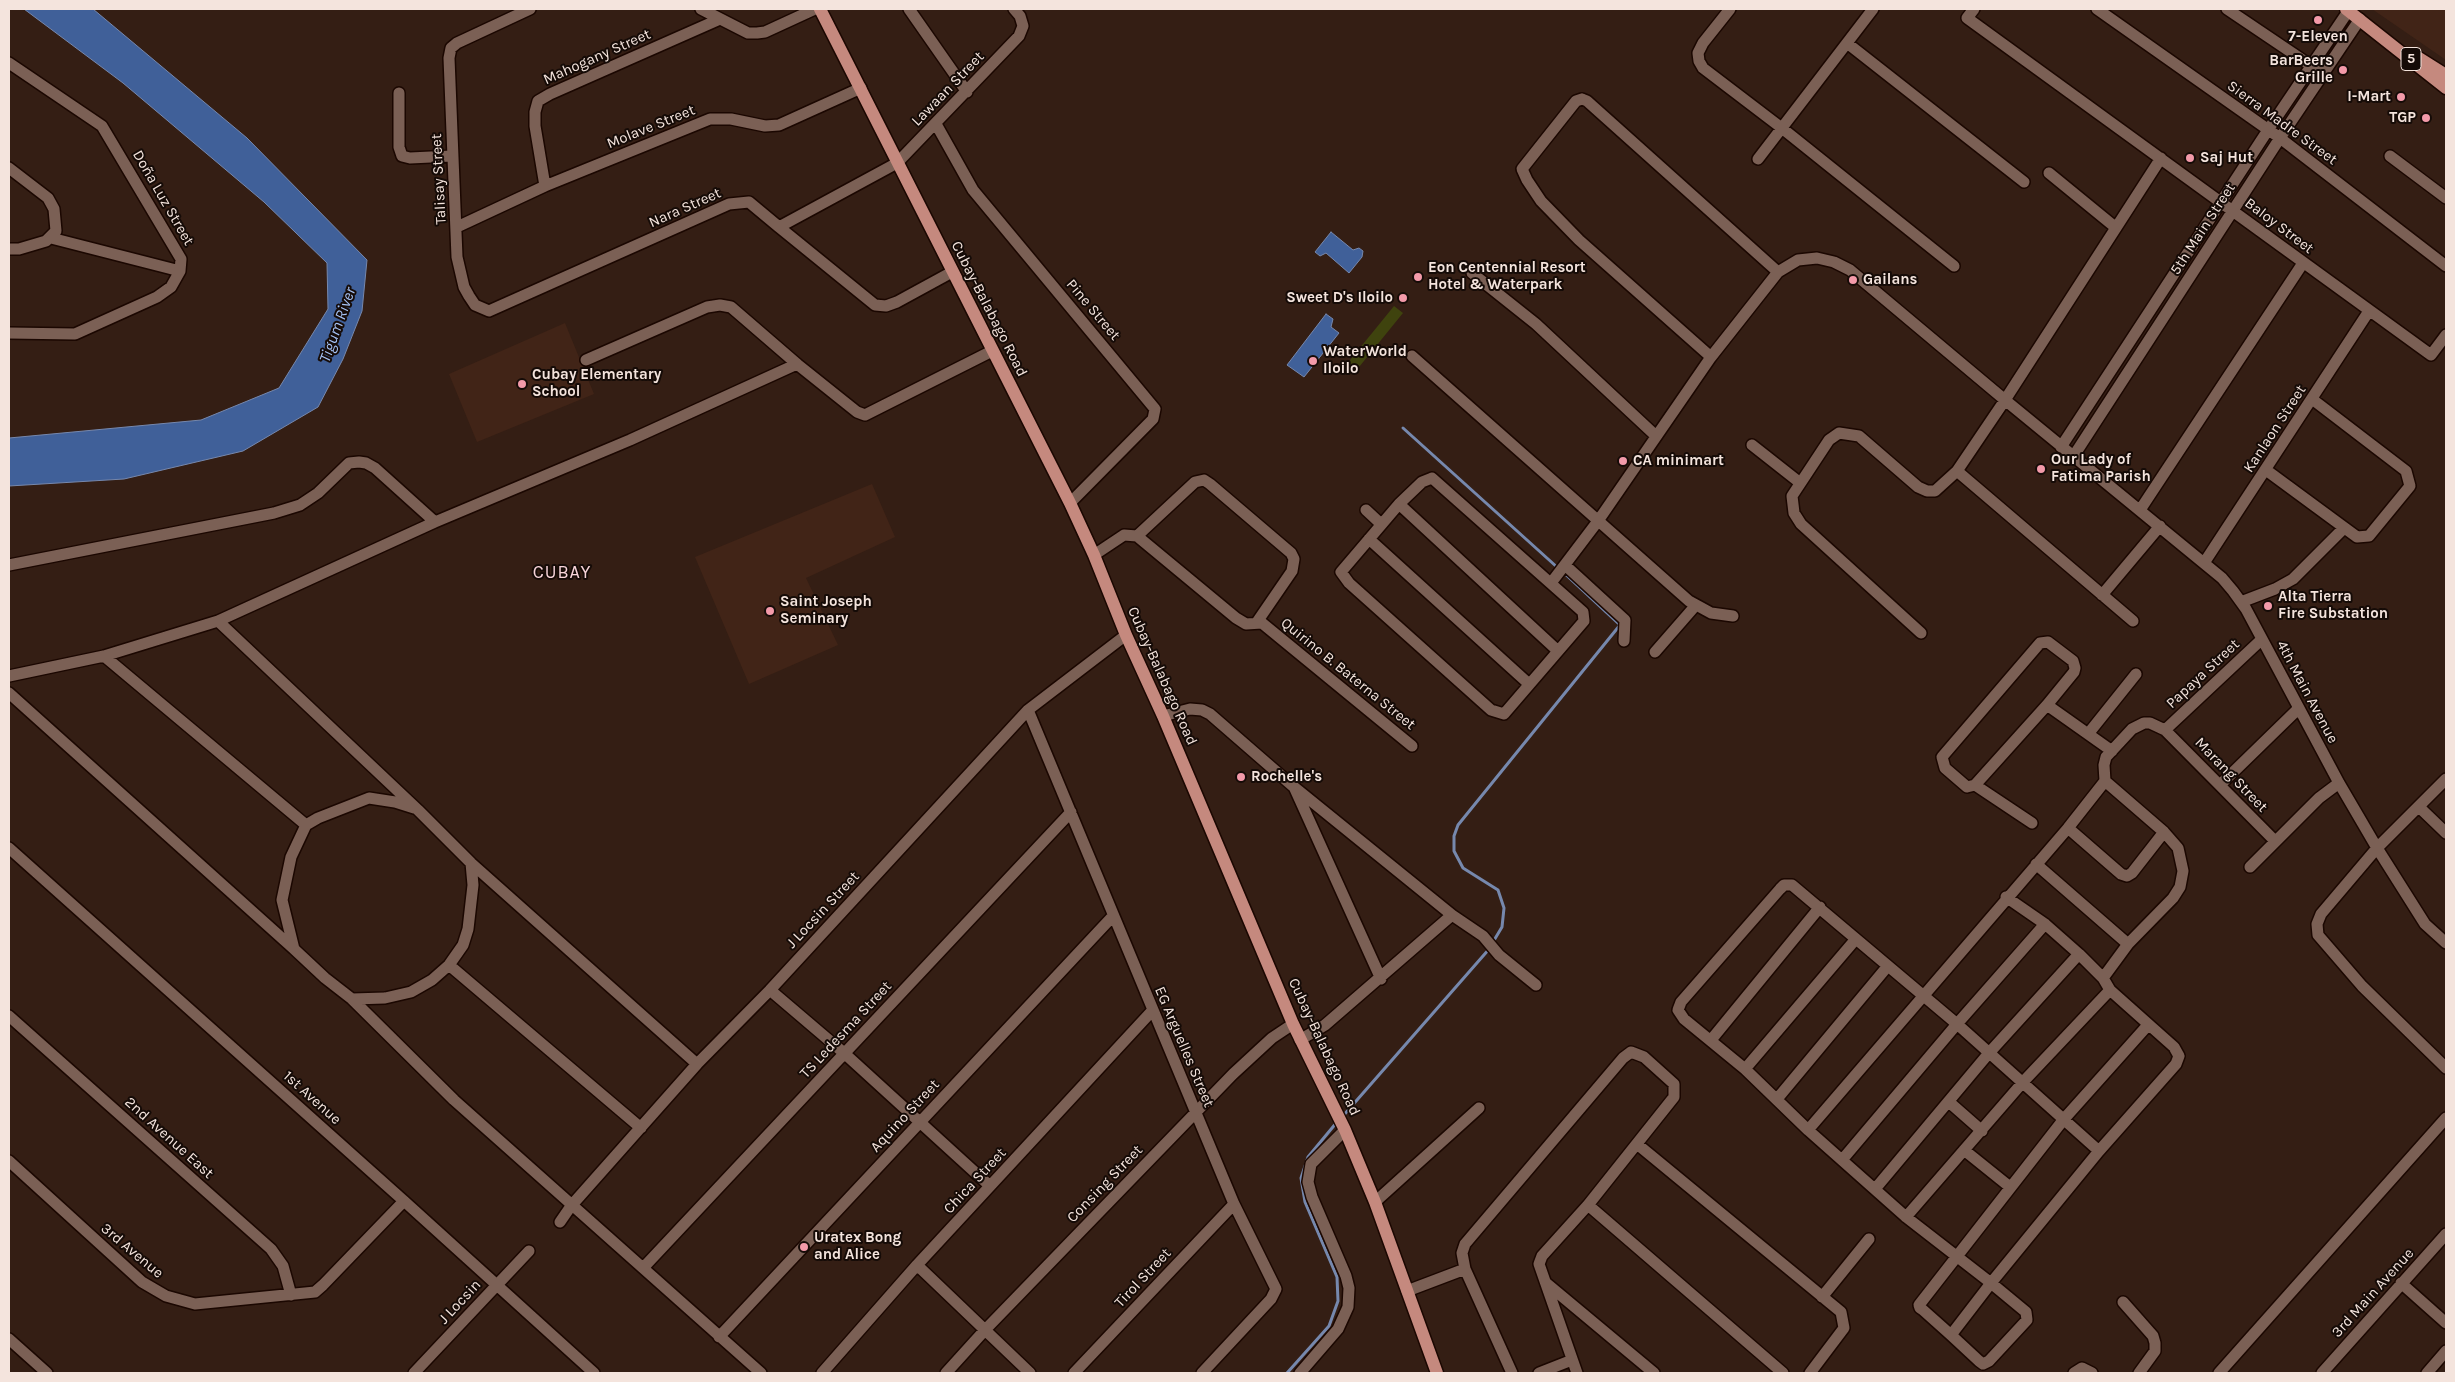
<!DOCTYPE html>
<html>
<head>
<meta charset="utf-8">
<style>
  body { margin:0 }
  #map { position:relative; width:2455px; height:1382px; overflow:hidden; background:#341e14; font-family:Karla,sans-serif }
  canvas { display:block }
  .frame { position:absolute; inset:0; border:10px solid #f4e4dd; pointer-events:none }
</style>
</head>
<body>
<div id="map">
<canvas width="2455" height="1382"></canvas>
<div class="frame"></div>
</div>
<script>
const ctx = document.querySelector('canvas').getContext('2d');
ctx.lineJoin = 'round';
function fill(path, color) { ctx.fillStyle = color; ctx.fill(path, 'evenodd'); }
const toPath = rows => new Path2D(rows.map(r => 'M' + r).join(''));
function stroke(path, color, width, dash) { ctx.strokeStyle = color; ctx.lineWidth = width; ctx.lineCap = dash ? 'butt' : 'round'; ctx.setLineDash(dash || []); ctx.stroke(path); }
function label(font, color, halo, rows, align = 'center') {
  ctx.font = font + ' Karla,sans-serif'; ctx.lineWidth = 4; ctx.setLineDash([]); ctx.textBaseline = 'middle'; ctx.strokeStyle = halo; ctx.fillStyle = color; for (const [text, x, y, turn = 0] of rows) {
    ctx.save(); ctx.translate(x, y); ctx.rotate((+turn || 0) * Math.PI / 180); ctx.textAlign = isNaN(turn) ? turn : align; if (halo) ctx.strokeText(text, 0, 0); ctx.fillText(text, 0, 0); ctx.restore();
  }
}
fill(toPath([
  [2372,9,2446,9,2446,60],
  [565,323,594,394,477,442,449,374],
  [872,484,895,537,806,578,838,645,749,684,695,557]
]), '#412417');
fill(toPath([
  [1394,306,1403,313,1355,372,1346,365]
]), '#3f430e');
const water = toPath([
  [24,9,93,9,247,138,367,260,362,311,343,359,318,407,243,451,124,479,9,486,9,438,201,420,279,388,328,309,327,263,264,202,123,83,24,9],
  [1331,232,1353,250,1359,248,1363,251,1362,257,1349,273,1326,253,1320,256,1315,252,1331,232],
  [1326,314,1333,319,1331,327,1339,333,1304,377,1287,365,1326,314]
]);
fill(water, '#406099');
stroke(water, '#7688ad', 1);
stroke(toPath([
  [1403,428,1558,568],
  [1493,942,1502,927,1504,908,1498,890,1463,868,1454,851,1454,836,1458,825,1620,625,1563,572],
  [1343,1116,1490,948],
  [1287,1373,1329,1326,1338,1301,1337,1277,1305,1202,1301,1178,1308,1157,1337,1122]
]), '#7688ad', 3);
const minor = toPath([
  [530,9,457,43,451,48,449,58,457,257,464,287,469,296,475,305,489,311,729,204,749,202,779,227,897,163,1019,36,1023,26,1020,16,1014,9],
  [701,9,748,33,757,33,765,32,815,9],
  [909,9,967,92],
  [1730,9,1703,43,1698,53,1699,61,1703,68,1783,129,1954,266],
  [1974,9,1967,18,2431,355,2446,335],
  [2097,9,2280,138,2446,266],
  [2227,9,2316,69],
  [1847,43,2024,182],
  [9,63,102,126,181,259,180,271,171,287,157,297,75,334,9,333],
  [399,93,399,147,402,156,410,158,452,156],
  [1582,99,1587,101,1778,272,1711,357,1579,240,1541,201,1527,180,1522,169,1576,101,1582,99],
  [936,124,973,190,1155,409,1153,419,1070,503],
  [2390,156,2446,198],
  [2161,158,2005,400,2222,578,2233,591,2246,609,2339,783,2377,848,2425,924,2446,943],
  [1758,159,1873,9],
  [9,168,48,198,54,209,56,231,46,241,19,249,9,249],
  [2049,173,2115,227],
  [545,186,535,126,535,112,538,101,550,94,720,19],
  [457,227,545,186,710,119,731,119,765,126,779,125,861,88],
  [779,227,875,305,886,306,897,302,952,272],
  [51,238,180,271],
  [1778,272,1798,260,1817,258,1834,262,1850,270,2005,400,1957,471,1935,491,1927,491,1918,487,1859,436,1839,433,1829,440,1792,496,1794,513,1801,524,1921,633],
  [1472,273,1536,324,1656,436],
  [1412,356,1689,601,1711,613,1733,616],
  [586,360,707,307,720,305,731,307,797,364,857,412,865,415,992,351],
  [1752,445,1799,482],
  [2061,447,2268,130,2349,10],
  [2073,457,2280,138,2360,19],
  [2266,470,2357,537,2369,536,2410,486,2406,471,2312,399],
  [1957,471,2133,621],
  [1432,478,1583,612,1584,621,1504,714,1491,710,1349,583,1341,572,1399,504,1422,482,1432,478],
  [1399,504,1558,651],
  [1366,510,1381,524],
  [2140,510,2303,263],
  [1137,536,1195,482,1204,480,1210,484,1291,553,1294,559,1292,571,1257,622],
  [1369,539,1529,684],
  [1094,555,1124,535,1137,536,1236,618,1246,624,1262,623,1412,746],
  [2204,563,2369,311],
  [9,565,274,513,300,505,318,493,349,463,359,462,366,463,375,468,435,522],
  [1566,566,1625,620,1624,641],
  [1551,583,1598,521,1711,357],
  [2102,595,2160,526],
  [2241,602,2275,589,2293,579,2344,528],
  [1655,652,1696,605],
  [104,656,306,825],
  [9,676,104,656,218,621],
  [9,693,294,949],
  [2047,705,1975,785,1967,787,1945,768,1942,757,2040,643,2048,642,2073,661,2075,668,2074,672,2047,705,2112,751],
  [1028,710,1234,1204,1276,1289,1271,1299,1202,1373],
  [1163,716,1190,709,1202,710,1210,714,1294,787,1452,915,1325,1025,1300,1040],
  [2165,730,2261,640],
  [2088,734,2136,674],
  [2446,779,2377,848,2321,914,2317,924,2318,935,2362,986,2446,1068],
  [2221,784,2299,708],
  [1975,785,2032,823],
  [1295,789,1381,979],
  [2419,807,2446,833],
  [414,808,395,802,369,798,318,818,306,825,291,857,282,900,294,949,325,978,352,999,454,1100,761,1373],
  [2068,828,2121,874,2127,876,2132,873,2164,832],
  [9,848,404,1201,594,1373],
  [2036,864,2128,944],
  [2250,867,2319,798,2339,783],
  [2006,897,2045,924,2079,954,2103,978,2110,990,2174,1047,2179,1056,2176,1064,2099,1151,1991,1283,1906,1217,1808,1130,1745,1069,1684,1019,1678,1010,1681,1002,1780,889,1784,885,1792,885,1957,1024,2099,1151],
  [1452,915,1483,936,1499,955,1536,985],
  [449,965,641,1128],
  [2103,978,2128,944,2173,898,2180,887,2183,871,2178,848,2164,832,2105,781],
  [770,990,844,1053,990,1186],
  [352,999,385,998,411,992,432,980,449,965,463,945,468,929,473,885,471,863],
  [9,1016,271,1249,283,1266,291,1295],
  [1711,1040,1820,907],
  [697,1064,471,863,418,810,218,621,435,522,630,440,797,364],
  [1745,1069,1855,940],
  [1777,1099,1887,967],
  [1949,1102,1982,1131],
  [1808,1130,2068,828,2105,781,2104,765,2106,757,2132,729,2144,723,2150,723,2165,730,2275,841],
  [1637,1144,1841,1312,1844,1328,1810,1373],
  [1964,1150,2010,1187],
  [1842,1160,1957,1024,2045,924],
  [9,1161,142,1282,166,1296,195,1304,315,1292,323,1285,404,1201],
  [1875,1189,1989,1053,2079,954],
  [1375,1202,1479,1108],
  [1588,1205,1783,1373],
  [1906,1217,2023,1082,2110,990],
  [560,1222,571,1206,697,1064,770,990,1028,710,1126,635],
  [917,1265,1030,1373],
  [643,1268,1071,812],
  [1546,1283,1654,1373],
  [2401,1283,2446,1323],
  [1407,1291,1465,1269],
  [1822,1297,1869,1239],
  [2123,1302,2153,1336,2155,1343,2155,1351,2139,1373],
  [1951,1335,1991,1283,2026,1312,2027,1320,1989,1361,1983,1364,1979,1361,1951,1335,1923,1310,1920,1308,1919,1305,2064,1119,2148,1025],
  [719,1337,1113,916],
  [9,1339,47,1373],
  [414,1373,529,1251],
  [822,1373,917,1265,1152,1011],
  [946,1373,984,1331,1233,1074,1272,1038,1293,1024],
  [1074,1373,1234,1204],
  [1300,1373,1338,1329,1348,1307,1349,1288,1346,1276,1312,1197,1308,1182,1311,1164,1345,1130],
  [1512,1373,1465,1269,1462,1253,1465,1244,1623,1058,1631,1052,1644,1057,1674,1084,1674,1097,1588,1205,1542,1256,1539,1264,1577,1373],
  [1539,1373,1572,1360],
  [2074,1373,2082,1368,2092,1373],
  [2219,1373,2446,1118],
  [2322,1373,2446,1234],
  [2427,1373,2446,1351]
]);
const major = toPath([
  [820,9,1070,503,1094,555,1126,635,1163,716,1293,1024,1345,1130,1375,1202,1437,1373],
  [2346,9,2446,88],
  [2419,58,2446,75]
]);
stroke(minor, '#1b0701', 14);
stroke(major, '#1b0701', 15);
stroke(minor, '#7b6055', 11);
stroke(major, '#c5897e', 12);
for (const [x, y, r, color] of [
  [2318,20,5,"#f39aa9"],
  [2343,70,5,"#f39aa9"],
  [2401,97,5,"#f39aa9"],
  [2426,118,5,"#f39aa9"],
  [2190,158,5,"#f39aa9"],
  [1418,277,5,"#f39aa9"],
  [1853,280,5,"#f39aa9"],
  [1403,298,5,"#f39aa9"],
  [1313,361,5,"#f39aa9"],
  [522,384,5,"#f39aa9"],
  [1623,461,5,"#f39aa9"],
  [2041,469,5,"#f39aa9"],
  [2268,606,5,"#f39aa9"],
  [770,611,5,"#f39aa9"],
  [1241,777,5,"#f39aa9"],
  [804,1247,5,"#f39aa9"]
]) { const dot = new Path2D(); dot.arc(x, y, r, 0, 2 * Math.PI); ctx.fillStyle = color; ctx.fill(dot); stroke(dot, '#150b07', 2); }
for (const [x, y, w] of [
  [2411,59,20]
]) { const box = new Path2D(); box.roundRect(x - w / 2, y - 11.5, w, 23, 4); ctx.fillStyle = '#150b07'; ctx.fill(box); stroke(box, '#f4e4dd', 1); }
label('bold 14px', '#f4e4dd', null, [
  ["5",2411,59]
]);
label('bold 15px', '#f4e4dd', '#150b07', [
  ["7-Eleven",2318,37,"center"],
  ["BarBeers",2333,61,"right"],
  ["Grille",2333,78,"right"],
  ["I-Mart",2391,97,"right"],
  ["TGP",2416,118,"right"],
  ["Saj Hut",2200,158],
  ["Eon Centennial Resort",1428,268],
  ["Hotel & Waterpark",1428,285],
  ["Gailans",1863,280],
  ["Sweet D's Iloilo",1393,298,"right"],
  ["WaterWorld",1323,352],
  ["Iloilo",1323,369],
  ["Cubay Elementary",532,375],
  ["School",532,392],
  ["Our Lady of",2051,460],
  ["Fatima Parish",2051,477],
  ["CA minimart",1633,461],
  ["Alta Tierra",2278,597],
  ["Fire Substation",2278,614],
  ["Saint Joseph",780,602],
  ["Seminary",780,619],
  ["Rochelle's",1251,777],
  ["Uratex Bong",814,1238],
  ["and Alice",814,1255]
], 'left');
label('15px', '#f4e4dd', '#150b07', [
  ["Mahogany Street",597,57,-24],
  ["Lawaan Street",948,89,-46],
  ["Sierra Madre Street",2282,123,36],
  ["Molave Street",651,127,-22],
  ["Talisay Street",439,179,-93],
  ["Doña Luz Street",163,198,60],
  ["Nara Street",685,208,-24],
  ["Baloy Street",2279,226,37],
  ["5th Main Street",2203,229,-57],
  ["Cubay-Balabago Road",989,309,63],
  ["Pine Street",1093,310,50],
  ["Kanlaon Street",2275,429,-57],
  ["Quirino B. Baterna Street",1348,674,39],
  ["Papaya Street",2203,674,-43],
  ["Cubay-Balabago Road",1162,676,66],
  ["4th Main Avenue",2307,692,62],
  ["Marang Street",2231,775,46],
  ["J Locsin Street",823,910,-47],
  ["TS Ledesma Street",846,1030,-47],
  ["EG Arguelles Street",1184,1047,67],
  ["Cubay-Balabago Road",1324,1047,65],
  ["1st Avenue",312,1098,42],
  ["Aquino Street",905,1116,-47],
  ["2nd Avenue East",169,1138,42],
  ["Chica Street",975,1181,-47],
  ["Consing Street",1105,1184,-46],
  ["3rd Avenue",132,1251,40],
  ["Tirol Street",1143,1278,-47],
  ["3rd Main Avenue",2373,1293,-48],
  ["J Locsin",460,1302,-47]
]);
label('italic 16px', '#a5c2f4', '#150b07', [
  ["Tigum River",338,325,-70]
]);
ctx.letterSpacing = '1px';
label('18px', '#f7d4d9', '#150b07', [
  ["CUBAY",562,573]
]);
ctx.letterSpacing = '0px';
</script>
</body>
</html>
